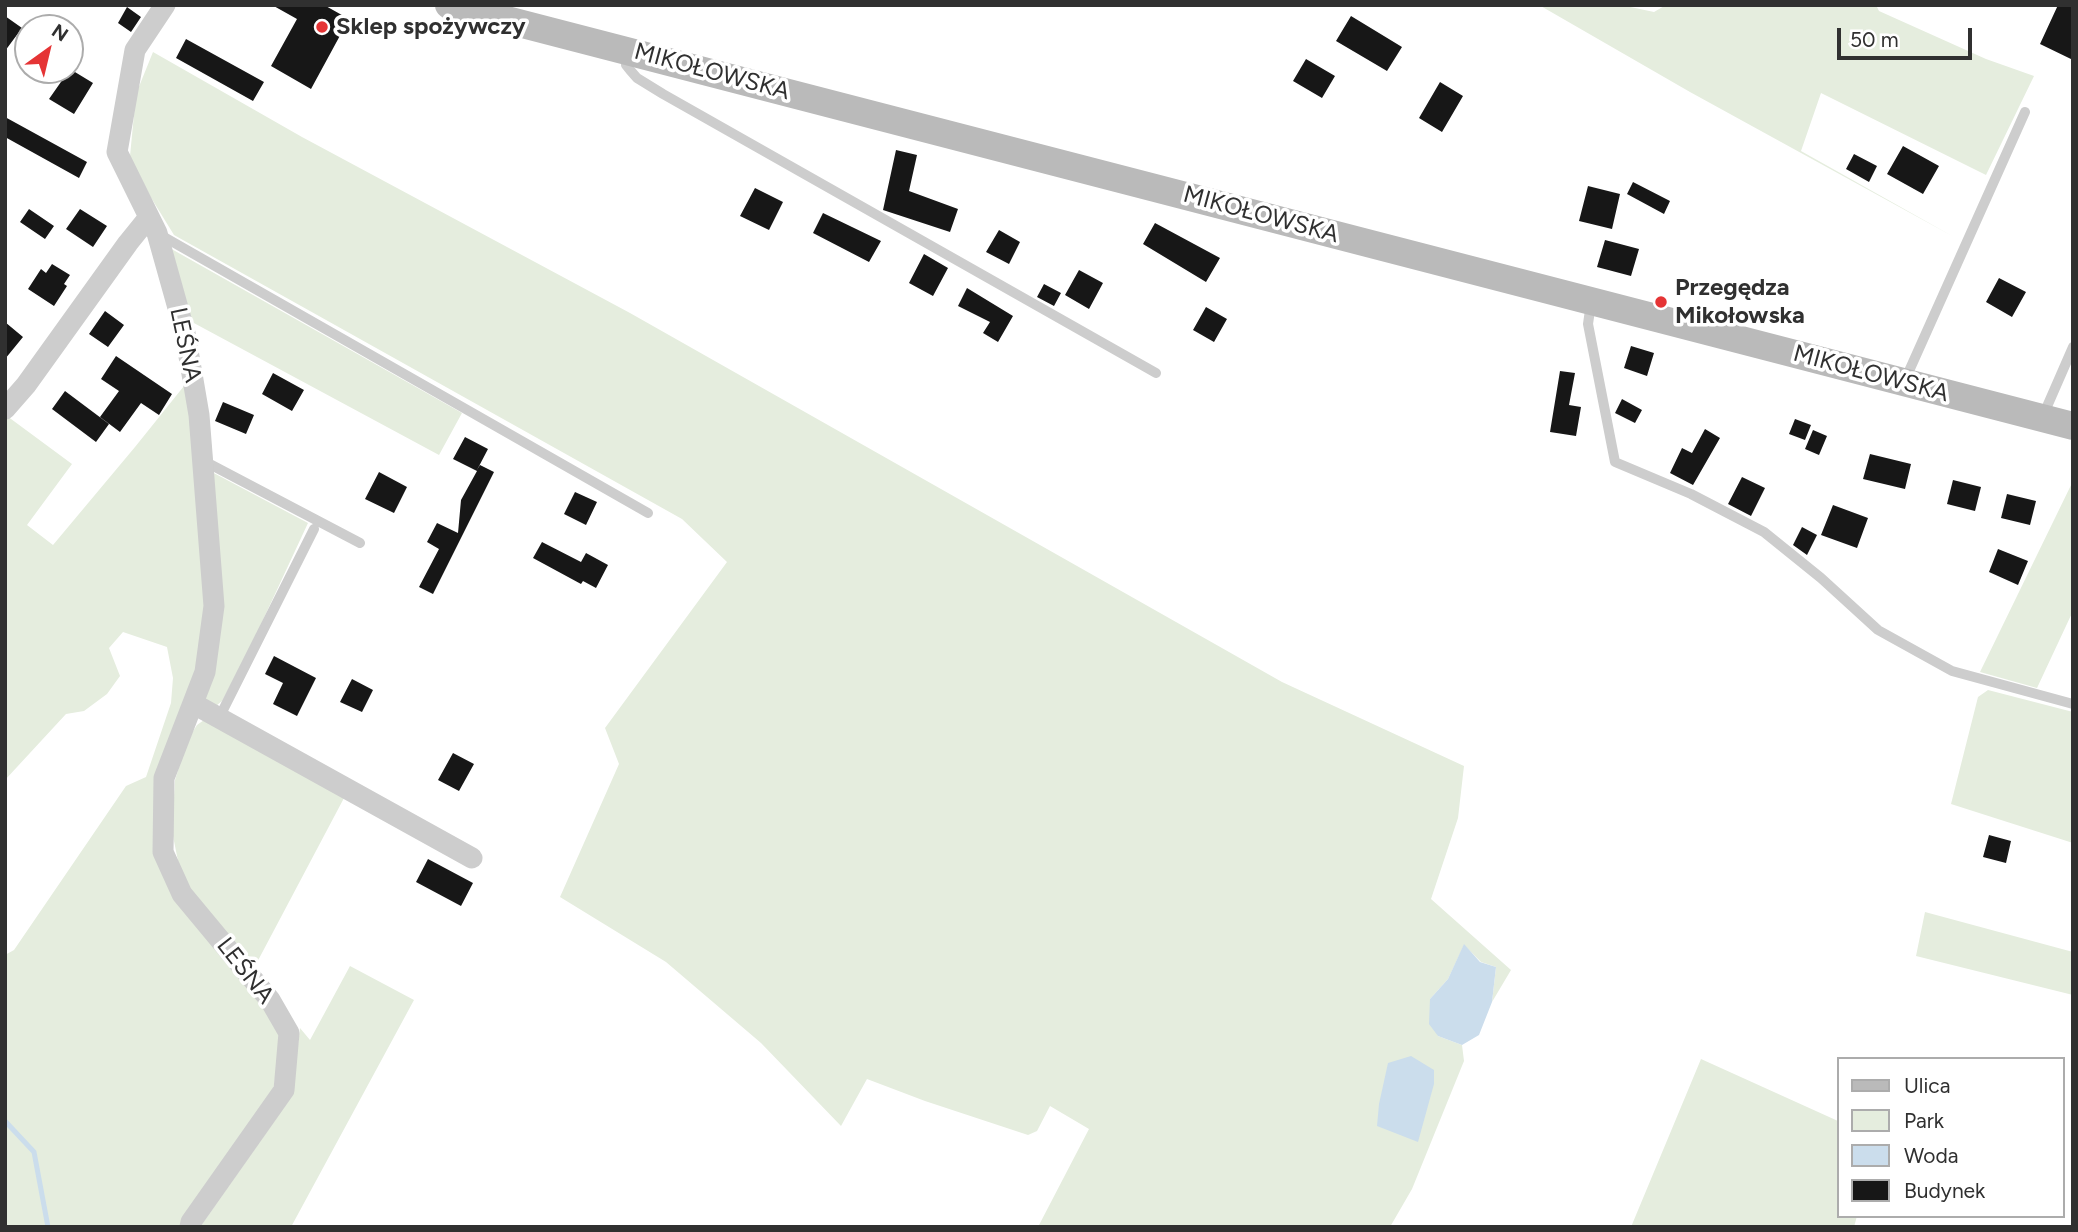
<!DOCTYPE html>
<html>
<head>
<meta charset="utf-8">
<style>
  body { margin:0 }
  #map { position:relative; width:2078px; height:1232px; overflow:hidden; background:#fff; font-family:Figtree,sans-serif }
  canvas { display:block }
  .frame { position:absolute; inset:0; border:7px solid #303030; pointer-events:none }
  .legend { position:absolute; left:1837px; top:1057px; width:228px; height:161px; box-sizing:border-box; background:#fff; border:2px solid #acacac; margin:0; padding:9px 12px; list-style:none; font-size:21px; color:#303030 }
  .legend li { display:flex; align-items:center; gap:14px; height:35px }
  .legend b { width:35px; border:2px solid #acacac }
  .north { position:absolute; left:14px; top:14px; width:70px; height:70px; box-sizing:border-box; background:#fff; border:2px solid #acacac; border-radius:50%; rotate:34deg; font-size:19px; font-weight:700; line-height:28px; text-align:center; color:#303030 }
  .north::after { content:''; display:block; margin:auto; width:24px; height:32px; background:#e53435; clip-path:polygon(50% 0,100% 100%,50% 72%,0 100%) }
  .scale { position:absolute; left:1837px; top:28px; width:135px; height:32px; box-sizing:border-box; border:4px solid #303030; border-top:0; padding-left:9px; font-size:21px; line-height:24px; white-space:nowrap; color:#303030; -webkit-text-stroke:5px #fff; paint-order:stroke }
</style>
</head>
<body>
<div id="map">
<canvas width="2078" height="1232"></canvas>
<div class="frame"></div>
<ul class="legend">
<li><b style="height:9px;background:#bababa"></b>Ulica</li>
<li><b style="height:19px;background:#e5edde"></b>Park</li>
<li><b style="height:19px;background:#cbddec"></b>Woda</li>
<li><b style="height:19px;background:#171717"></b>Budynek</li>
</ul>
<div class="north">N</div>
<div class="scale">50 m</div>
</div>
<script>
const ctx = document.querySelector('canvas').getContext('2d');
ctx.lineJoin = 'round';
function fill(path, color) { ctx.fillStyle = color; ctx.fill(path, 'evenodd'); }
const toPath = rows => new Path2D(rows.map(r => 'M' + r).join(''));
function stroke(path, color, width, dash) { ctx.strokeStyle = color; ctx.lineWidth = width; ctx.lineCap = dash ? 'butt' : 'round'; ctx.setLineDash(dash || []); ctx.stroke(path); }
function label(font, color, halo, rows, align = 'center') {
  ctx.font = font + ' Figtree,sans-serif'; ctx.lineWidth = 7; ctx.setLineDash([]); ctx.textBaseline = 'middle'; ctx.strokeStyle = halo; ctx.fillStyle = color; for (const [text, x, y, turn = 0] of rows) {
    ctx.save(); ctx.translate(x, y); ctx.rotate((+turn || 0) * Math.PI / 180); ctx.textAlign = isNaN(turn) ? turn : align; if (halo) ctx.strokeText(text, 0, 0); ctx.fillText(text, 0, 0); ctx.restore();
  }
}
fill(toPath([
  [1539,5,1621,5,1654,12,1666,5,1876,5,1879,11,1986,59,2034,76,1986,175,1821,93,1801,151,1954,237,1690,92],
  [153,52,302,137,630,313,1282,682,1464,766,1458,818,1431,899,1511,970,1492,1002,1496,967,1481,962,1464,945,1448,979,1430,999,1438,1036,1462,1045,1464,1061,1412,1189,1390,1227,1038,1227,1089,1129,1050,1106,1037,1131,1028,1135,925,1101,867,1079,841,1126,761,1043,666,962,560,897,619,764,605,728,727,562,682,519,174,235,150,196,130,156,136,94],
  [168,247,462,413,439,455,192,322],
  [188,381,205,609,200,665,156,856,265,1003,281,1033,273,1093,183,1227,5,1227,5,955,14,950,126,786,146,777,171,703,173,678,167,647,123,632,109,648,120,676,107,694,84,711,66,714,5,780,5,418,7,416,72,464,27,525,53,545,135,447],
  [210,471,308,523,249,650,222,701,216,706,205,701],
  [2073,481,2073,611,2037,688,1980,672],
  [1988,690,2073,712,2073,843,1951,804,1978,697],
  [204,720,344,798,254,968,187,885,178,861,172,831,175,780,188,739,197,725],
  [1925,912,2073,952,2073,995,1916,956],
  [350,966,414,1000,291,1227,200,1227,292,1096,300,1028,310,1040],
  [1701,1059,1838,1121,1838,1216,1857,1216,1854,1227,1631,1227]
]), '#e5edde');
fill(toPath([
  [1464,944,1480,962,1496,967,1492,1002,1479,1035,1462,1045,1438,1036,1429,1024,1430,999,1448,979],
  [1411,1056,1434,1070,1434,1084,1418,1142,1377,1126,1379,1104,1388,1063]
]), '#cbddec');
stroke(toPath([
  [5,1121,34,1152,48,1227]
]), '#cbddec', 5);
fill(toPath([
  [272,5,324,5,349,19,311,89,271,66,297,19],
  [2058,5,2073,5,2073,60,2040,44],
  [127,7,141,17,131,32,118,23],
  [5,16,22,28,5,51],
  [1351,16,1402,47,1387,71,1336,41],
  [186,39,264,82,253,101,176,58],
  [1306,59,1335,76,1322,98,1293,81],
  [70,69,93,83,74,114,49,99],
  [1440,82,1463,96,1442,132,1419,118],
  [5,117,87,162,79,178,5,137],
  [1903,146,1939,166,1923,194,1887,174],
  [896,150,917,155,909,191,958,209,950,232,883,210],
  [1854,154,1877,166,1869,182,1846,169],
  [1633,182,1670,201,1664,214,1627,194],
  [1588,186,1620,194,1612,229,1579,221],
  [755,188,783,202,769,230,740,216],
  [29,209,54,226,45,239,20,222],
  [80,209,107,226,93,247,66,229],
  [823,213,881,241,869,262,813,233],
  [1155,223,1220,258,1206,282,1143,244],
  [999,230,1020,242,1009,264,986,252],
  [1605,240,1639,249,1631,276,1597,267],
  [924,254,948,268,933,296,909,283],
  [52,264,70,275,64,284,67,286,54,306,28,289,41,269,46,273],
  [1079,270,1103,283,1089,309,1065,295],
  [1999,278,2026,292,2012,317,1986,302],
  [1044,284,1061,293,1054,306,1037,297],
  [967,288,1013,316,998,342,983,333,990,322,958,306],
  [1206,307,1227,319,1214,342,1193,330],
  [105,311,124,325,108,347,89,334],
  [5,322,23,337,5,359],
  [1631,346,1654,353,1647,376,1624,368],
  [116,356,172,394,159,415,141,403,120,432,100,417,119,391,101,379],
  [1560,371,1575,373,1569,405,1581,407,1576,436,1550,432],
  [273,373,304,390,292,411,262,394],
  [65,391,109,424,96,442,52,409],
  [1622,399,1642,410,1635,423,1615,413],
  [223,402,254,415,246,434,215,421],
  [1795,419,1811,425,1805,440,1789,434],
  [1705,429,1720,438,1693,485,1670,473,1682,448,1692,453],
  [1813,430,1827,436,1819,455,1805,449],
  [465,437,488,449,477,470,480,465,494,472,433,594,419,587,439,549,427,542,437,523,458,533,461,500,477,471,453,459],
  [1870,454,1911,464,1905,489,1863,479],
  [379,472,407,487,394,513,365,499],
  [1742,477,1765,488,1751,516,1728,504],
  [1953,480,1981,487,1975,511,1947,504],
  [575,492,597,502,586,525,564,514],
  [2007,494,2036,501,2030,525,2001,518],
  [1833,505,1868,518,1857,548,1821,535],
  [1802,527,1817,535,1807,555,1793,545],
  [542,542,581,562,586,553,608,565,596,588,583,581,581,584,533,558],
  [1998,549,2028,561,2018,585,1989,572],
  [274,656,316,678,297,716,273,704,283,683,265,674],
  [352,679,373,690,362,712,340,702],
  [453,753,474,764,459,791,438,780],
  [1989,835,2011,841,2006,863,1983,857],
  [428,859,473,883,461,906,416,882]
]), '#171717');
stroke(toPath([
  [628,53,626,65,630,70,637,78,663,94,1156,373],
  [157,233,648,513],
  [1591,303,1588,324,1615,462,1691,494,1764,532,1821,578,1878,630,1952,671,2073,704],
  [1905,380,2025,112],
  [2042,418,2073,347],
  [202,460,360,543],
  [219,718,314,529]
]), '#cdcdcd', 10);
stroke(toPath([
  [165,5,135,50,117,152,157,233,185,333,199,415,214,606,205,672,164,778,163,852,182,894,270,1000,289,1033,284,1090,191,1222,190,1227],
  [5,409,26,385,128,243,149,217],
  [194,704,472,858]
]), '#cdcdcd', 21);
stroke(toPath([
  [449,5,2073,426]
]), '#bababa', 28);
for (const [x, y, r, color] of [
  [322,27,7,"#e53435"],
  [1661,302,7,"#e53435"]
]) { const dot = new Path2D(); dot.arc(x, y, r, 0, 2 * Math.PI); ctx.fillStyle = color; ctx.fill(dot); stroke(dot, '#fff', 2.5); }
label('bold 24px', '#303030', '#fff', [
  ["Sklep spożywczy",336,27],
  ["Przegędza",1675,288],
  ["Mikołowska",1675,316]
], 'left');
label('24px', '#303030', '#fff', [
  ["MIKOŁOWSKA",712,72,15],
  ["MIKOŁOWSKA",1261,215,15],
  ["LEŚNA",185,345,78],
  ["MIKOŁOWSKA",1871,374,15],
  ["LEŚNA",245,971,52]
]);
</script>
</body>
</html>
